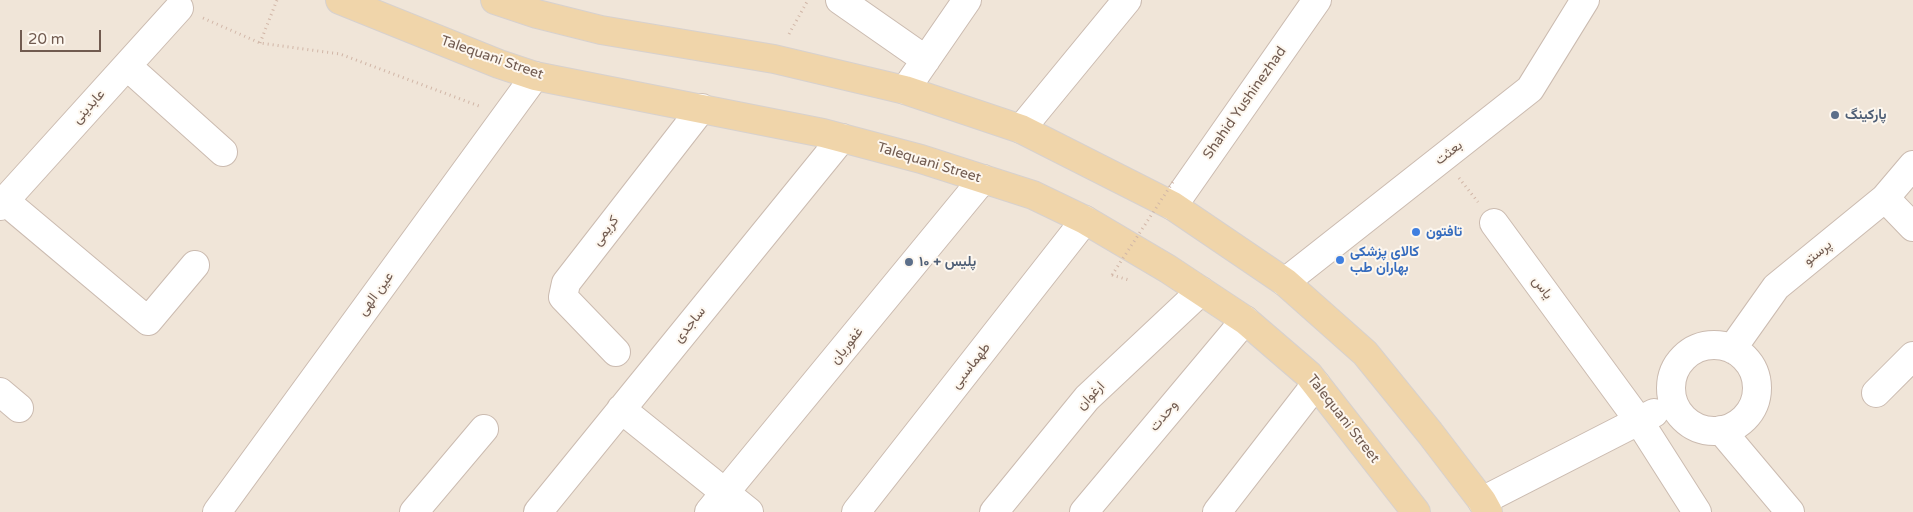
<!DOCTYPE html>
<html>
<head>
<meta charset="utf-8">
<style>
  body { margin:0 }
  #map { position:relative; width:1913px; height:512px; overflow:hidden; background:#faf3e9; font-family:"Varela Round",sans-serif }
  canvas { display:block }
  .scale { position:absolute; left:20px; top:30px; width:81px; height:22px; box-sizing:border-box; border:2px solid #715b50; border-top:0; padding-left:6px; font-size:15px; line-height:18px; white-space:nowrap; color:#715b50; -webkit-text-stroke:4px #fdf7ef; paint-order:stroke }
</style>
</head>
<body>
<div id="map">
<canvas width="1913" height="512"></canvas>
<div class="scale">20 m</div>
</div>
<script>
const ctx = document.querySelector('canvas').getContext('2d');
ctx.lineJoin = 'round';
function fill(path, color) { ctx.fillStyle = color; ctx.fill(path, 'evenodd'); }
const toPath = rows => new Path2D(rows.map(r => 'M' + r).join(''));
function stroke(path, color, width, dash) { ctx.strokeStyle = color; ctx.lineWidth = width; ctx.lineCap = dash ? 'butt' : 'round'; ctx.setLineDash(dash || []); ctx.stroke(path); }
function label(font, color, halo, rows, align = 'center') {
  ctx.font = font + ' "Varela Round",Vazirmatn,sans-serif'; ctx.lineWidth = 4; ctx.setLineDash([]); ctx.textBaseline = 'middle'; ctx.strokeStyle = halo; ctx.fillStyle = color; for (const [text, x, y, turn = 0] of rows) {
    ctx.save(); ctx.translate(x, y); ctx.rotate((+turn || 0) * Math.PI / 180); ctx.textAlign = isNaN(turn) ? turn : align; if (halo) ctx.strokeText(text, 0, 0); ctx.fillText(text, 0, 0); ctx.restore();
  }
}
fill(toPath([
  [0,0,1913,0,1913,512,0,512]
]), '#f0e5d8');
const minor = toPath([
  [840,0,926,60],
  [127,66,223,152],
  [905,90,967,0],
  [1021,129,1127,0],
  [1885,198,1913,227],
  [5,201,148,321,195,265],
  [0,206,179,8],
  [1173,206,1317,0],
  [1494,223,1639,421,1697,512],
  [1285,282,1530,89,1585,0],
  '1671 388a43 43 0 1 1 86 0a43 43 0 1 1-86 0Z',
  [1732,349,1776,287,1885,198,1913,165],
  [616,352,563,297,566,283,702,108],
  [0,392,19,408],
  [1876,393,1913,356],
  [621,409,749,512],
  [1721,430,1790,512],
  [1482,501,1654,413],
  [217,512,535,76],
  [414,512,484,429],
  [538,512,842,138],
  [709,512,983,179],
  [856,512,1085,220],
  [994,512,1087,398,1201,291],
  [1084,512,1245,320],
  [1217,512,1316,384]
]);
const major = toPath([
  [340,0,499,64,535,76,823,133,921,159,1033,195,1085,220,1168,269,1245,320,1309,375,1416,512],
  [495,0,537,14,601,30,774,59,905,90,1021,129,1173,206,1285,282,1365,353,1430,433,1482,501,1488,512]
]);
stroke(minor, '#cbbbb0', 30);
stroke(major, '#d7d1ce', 30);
stroke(toPath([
  [203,18,260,43,340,54,479,106],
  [789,34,808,0],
  [260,43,277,0],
  [1459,178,1478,202],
  [1112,275,1129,280]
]), '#d1b6a7', 3, [1, 4]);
stroke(minor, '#fff', 28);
stroke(major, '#f0d5aa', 28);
stroke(toPath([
  [1112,275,1173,182]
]), '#d1b6a7', 3, [1, 4]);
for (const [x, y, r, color] of [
  [1835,115,5,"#5c6f8a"],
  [1416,232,5,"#3f7fe0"],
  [1340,260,5,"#3f7fe0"],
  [909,262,5,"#5c6f8a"]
]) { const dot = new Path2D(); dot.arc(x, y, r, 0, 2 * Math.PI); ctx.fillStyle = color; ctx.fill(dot); stroke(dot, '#fdf7ef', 2); }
label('14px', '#715b50', '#fdf7ef', [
  ["Talequani Street",492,58,19],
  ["Shahid Yushinezhad",1245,103,-55],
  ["عابدینی",89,107,-48],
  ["بعثت",1449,153,-38],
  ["Talequani Street",929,163,17],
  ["کریمی",606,231,-52],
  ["پرستو",1818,253,-39],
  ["یاس",1542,288,54],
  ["عین الهی",376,294,-54],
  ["ساجدی",690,325,-51],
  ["غفوریان",847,346,-51],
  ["طهماسبی",971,366,-52],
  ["ارغوان",1091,396,-46],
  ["وحدت",1164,416,-50],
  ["Talequani Street",1343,419,52]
]);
label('bold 14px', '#4e5e75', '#fdf7ef', [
  ["پارکینگ",1845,115],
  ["پلیس + ۱۰",919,262]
], 'left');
label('bold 14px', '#366cbe', '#fdf7ef', [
  ["تافتون",1426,232],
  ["کالای پزشکی",1350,252],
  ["بهاران طب",1350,268]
], 'left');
</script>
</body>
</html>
